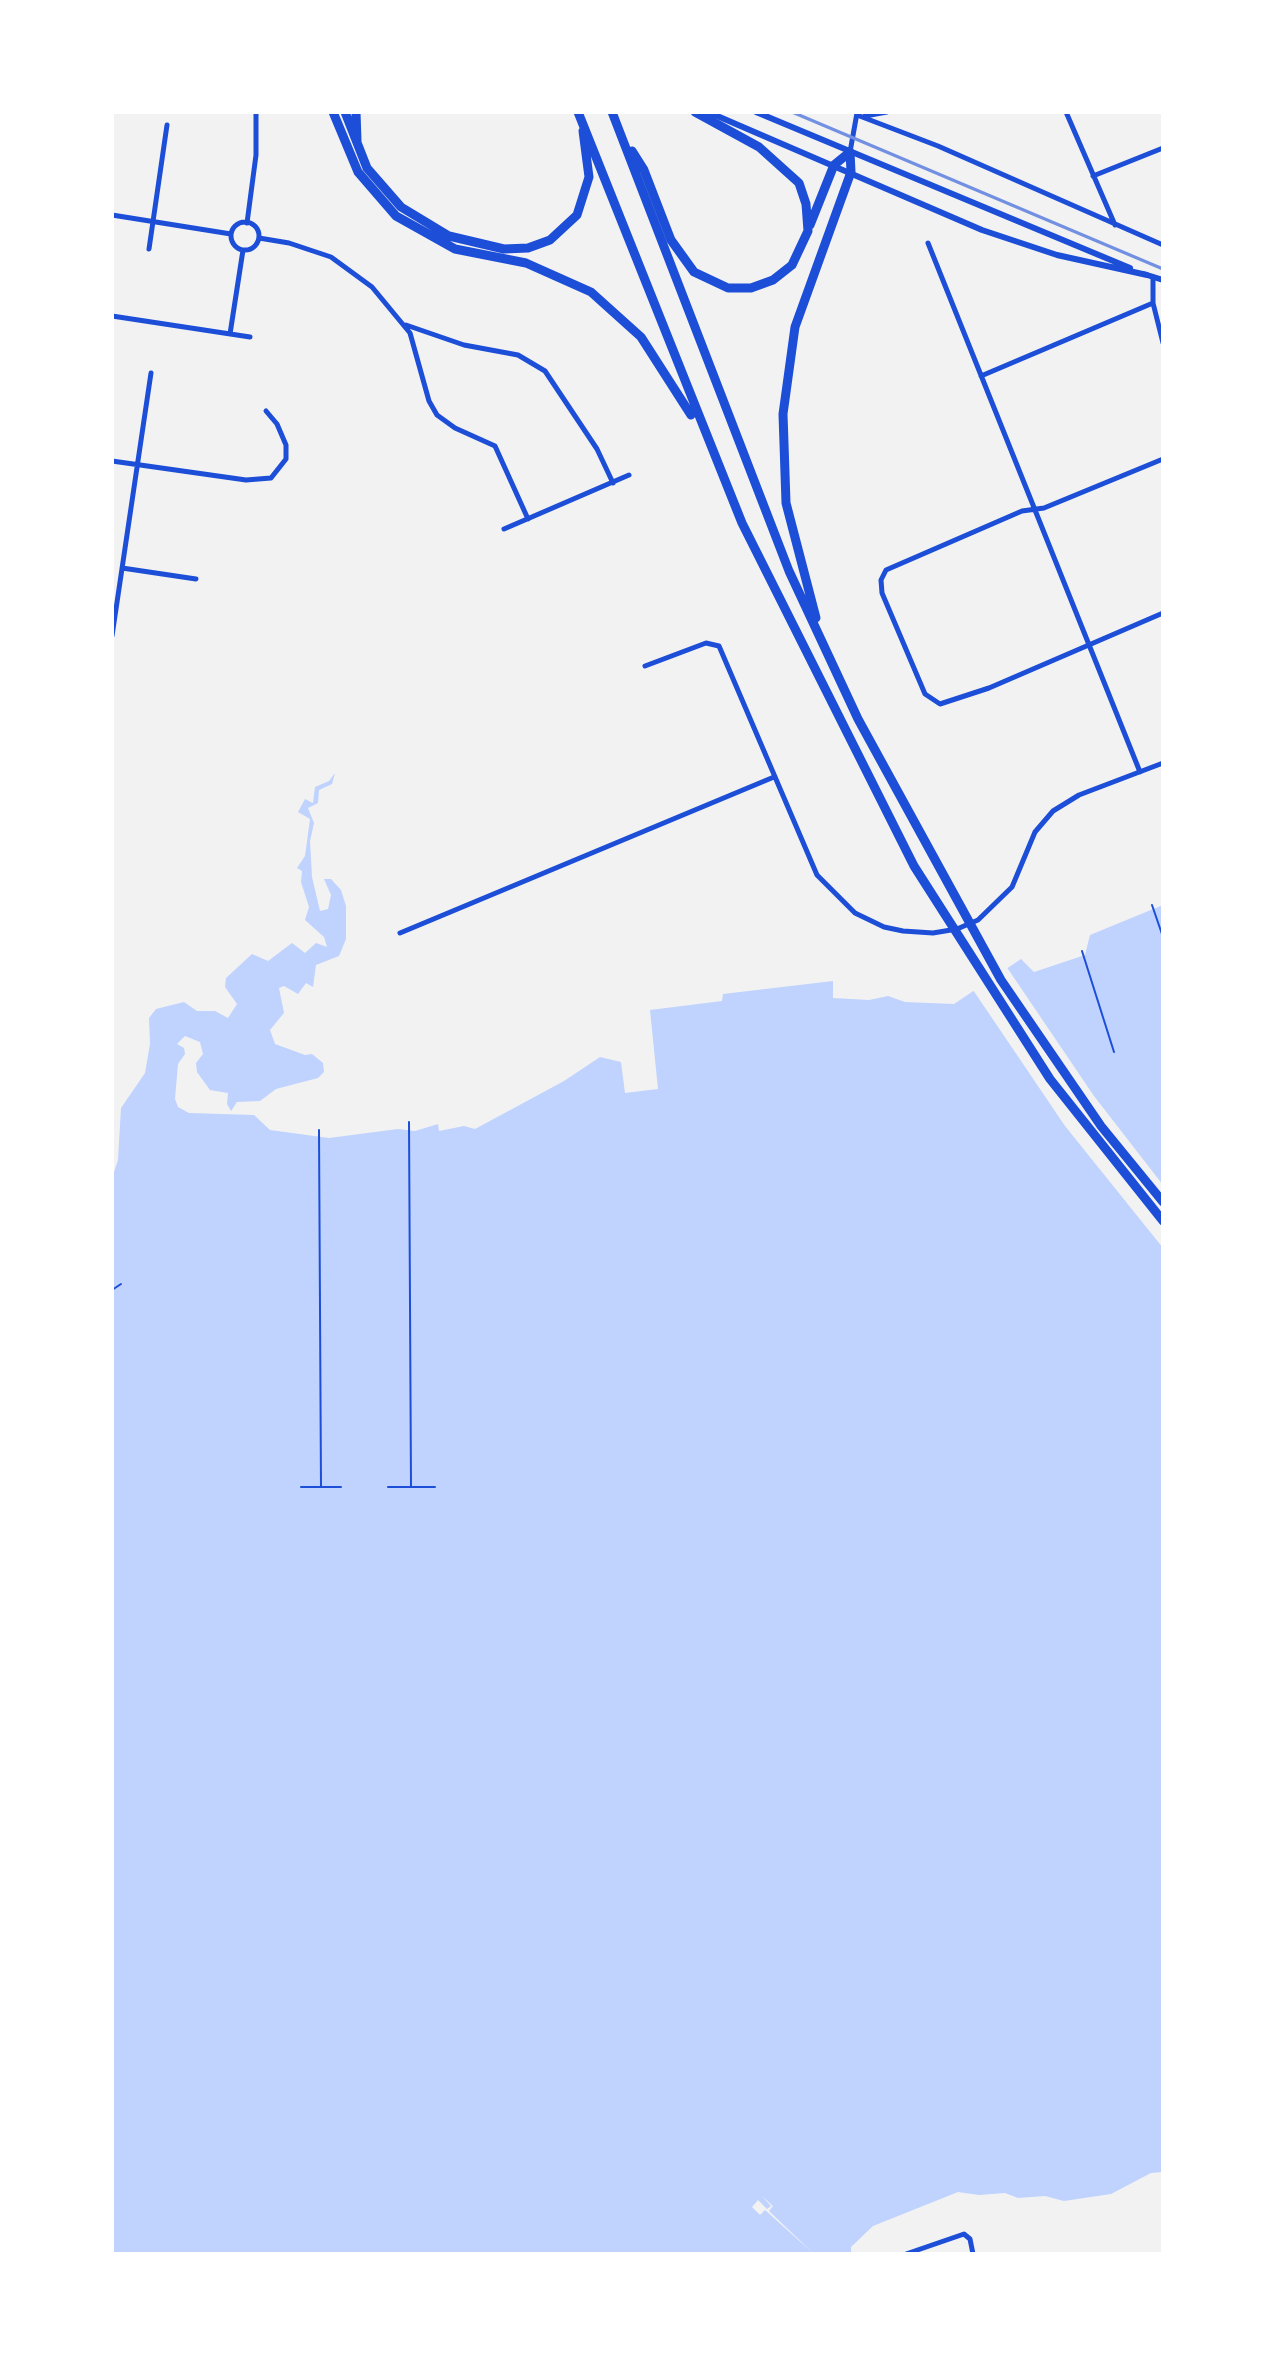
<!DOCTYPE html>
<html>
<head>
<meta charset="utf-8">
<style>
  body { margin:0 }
  #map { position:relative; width:1275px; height:2366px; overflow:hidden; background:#f2f2f2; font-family:"IBM Plex Sans",sans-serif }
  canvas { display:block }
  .frame { position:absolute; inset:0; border:114px solid #fff; pointer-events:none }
</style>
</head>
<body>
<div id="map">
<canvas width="1275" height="2366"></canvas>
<div class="frame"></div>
</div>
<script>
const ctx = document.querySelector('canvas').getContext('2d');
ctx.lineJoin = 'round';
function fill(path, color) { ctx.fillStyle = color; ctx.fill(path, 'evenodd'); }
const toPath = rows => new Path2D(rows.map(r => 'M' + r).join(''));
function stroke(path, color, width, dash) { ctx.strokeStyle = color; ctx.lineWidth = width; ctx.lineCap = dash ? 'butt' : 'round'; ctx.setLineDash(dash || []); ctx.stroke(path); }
fill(toPath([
  [335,773,332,784,319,790,318,803,308,808,314,823,310,841,312,877,320,911,328,909,331,895,324,879,331,879,341,890,346,906,346,939,339,956,316,965,313,987,306,983,298,994,284,986,279,988,284,1013,270,1030,275,1044,305,1055,312,1054,323,1063,324,1072,318,1078,276,1089,260,1101,237,1102,231,1111,227,1104,228,1093,210,1090,197,1072,196,1063,203,1054,200,1042,185,1036,177,1044,184,1048,185,1054,178,1064,175,1099,178,1107,189,1113,254,1115,270,1130,329,1138,398,1129,415,1131,438,1124,439,1131,464,1126,475,1129,564,1081,600,1057,621,1062,625,1093,658,1089,650,1010,722,1001,723,994,833,981,833,998,869,1000,888,996,905,1002,954,1004,1021,959,1034,972,1085,955,1090,935,1163,905,1163,2172,1151,2173,1111,2194,1064,2201,1045,2196,1018,2198,1005,2193,979,2195,958,2192,873,2226,851,2247,851,2254,112,2254,112,1178,118,1160,121,1108,145,1073,150,1044,149,1018,156,1009,184,1002,197,1011,215,1011,228,1018,237,1004,225,987,226,978,252,954,268,961,292,943,305,953,316,943,327,947,324,937,305,920,309,907,301,882,302,871,297,868,305,856,310,819,298,812,305,799,313,803,315,787,329,781]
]), '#bfd3fe');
fill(toPath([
  [1004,963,1094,1096,1163,1185,1163,1248,1065,1126,971,987],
  [762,2196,773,2206,769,2211,814,2254,765,2210,760,2215,752,2207,758,2200,767,2209,771,2206]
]), '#f2f2f2');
stroke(toPath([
  [1152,905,1163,937],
  [1082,951,1114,1052],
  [409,1122,411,1487],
  [319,1130,321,1487],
  [112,1290,121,1284],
  [301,1487,341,1487],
  [388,1487,435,1487]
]), '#1d4ed8', 2);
stroke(toPath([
  [1066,112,1115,225],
  [857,115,938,146,1163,245],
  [865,116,887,112],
  [850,152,857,113],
  [1093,176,1163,148],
  [112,215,231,234],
  '231 236a14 14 0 1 1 28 0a14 14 0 1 1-28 0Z',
  [247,223,256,155,256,112],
  [259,238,289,243,331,257,372,287,410,333,429,401,437,415,455,428,495,446,528,519],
  [928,243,1140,772],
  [149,249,167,125],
  [1153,277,1153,303,1163,343],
  [112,316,250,337],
  [406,325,464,345,518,355,545,371,597,449,613,483],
  [230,334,243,250],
  [981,376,1153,303],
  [1163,459,1044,508,1022,511,886,570,881,580,882,593,925,694,940,704,989,688,1163,613],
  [112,461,246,480,271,478,286,459,286,445,277,424,266,411],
  [504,529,629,475],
  [122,568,196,579],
  [112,636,151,373],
  [645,666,706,643,719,646,817,875,855,913,884,927,903,931,933,933,957,929,978,920,1012,887,1035,832,1053,811,1079,795,1163,763],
  [400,933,774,777],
  [906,2254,964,2234,970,2239,973,2254]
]), '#1d4ed8', 5);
stroke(toPath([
  [708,112,982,230,1057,255,1147,275],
  [756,112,1130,268],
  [1144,274,1163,280]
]), '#1d4ed8', 6);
stroke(toPath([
  [333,112,358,172,396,216,455,249,526,263,591,292,641,337,691,415],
  [345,112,367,168,401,207,449,236,504,249,528,248,550,240,577,215,589,177,583,131],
  [356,112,357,141],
  [578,112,742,523,914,866,1050,1079,1163,1221],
  [612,112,789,571,858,719,1001,980,1101,1126,1163,1202],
  [632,151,644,170,671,240,694,272,728,288,751,288,773,280,792,265,808,231,806,204,799,183,759,147,695,112],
  [810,225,834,165,850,152],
  [816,618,786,503,783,414,795,327,851,172,850,152]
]), '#1d4ed8', 9);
stroke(toPath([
  [792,112,1163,269]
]), '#7290e2', 3);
</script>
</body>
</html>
